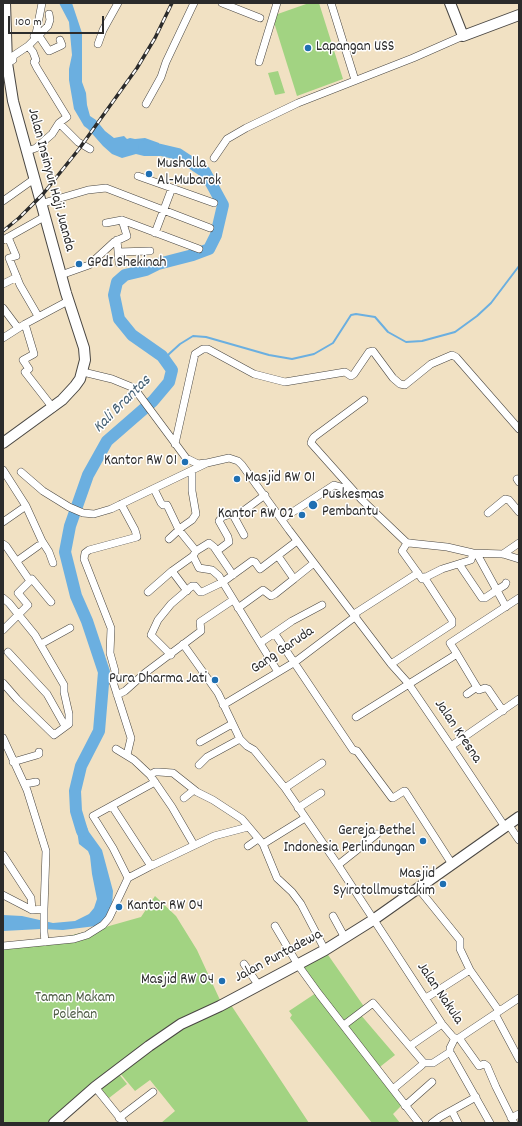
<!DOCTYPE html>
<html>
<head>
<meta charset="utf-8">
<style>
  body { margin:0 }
  #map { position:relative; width:522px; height:1126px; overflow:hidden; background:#f1e1c3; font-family:Dekko,sans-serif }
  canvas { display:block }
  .frame { position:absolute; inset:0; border:4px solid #2b2b2b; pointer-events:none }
  .scale { position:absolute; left:8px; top:16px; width:96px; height:18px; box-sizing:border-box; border:2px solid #2b2b2b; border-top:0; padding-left:5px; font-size:12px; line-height:14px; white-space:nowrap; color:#2b2b2b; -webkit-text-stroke:3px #fff; paint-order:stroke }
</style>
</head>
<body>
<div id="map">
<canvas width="522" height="1126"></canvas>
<div class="frame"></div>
<div class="scale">100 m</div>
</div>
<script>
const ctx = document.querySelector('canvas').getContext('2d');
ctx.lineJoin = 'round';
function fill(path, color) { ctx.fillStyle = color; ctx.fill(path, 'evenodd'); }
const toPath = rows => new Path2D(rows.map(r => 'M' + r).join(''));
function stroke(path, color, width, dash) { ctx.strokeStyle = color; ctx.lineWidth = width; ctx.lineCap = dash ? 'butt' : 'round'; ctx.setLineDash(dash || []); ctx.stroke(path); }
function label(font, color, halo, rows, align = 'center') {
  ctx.font = font + ' Dekko,sans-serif'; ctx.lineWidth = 3; ctx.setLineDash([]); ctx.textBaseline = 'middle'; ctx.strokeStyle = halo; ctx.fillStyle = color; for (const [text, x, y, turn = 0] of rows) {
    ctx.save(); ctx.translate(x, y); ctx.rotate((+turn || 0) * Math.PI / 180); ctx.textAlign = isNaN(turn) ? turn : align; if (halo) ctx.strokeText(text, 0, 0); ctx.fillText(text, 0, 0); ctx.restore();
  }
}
fill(toPath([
  [309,3,319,3,343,79,297,96,272,16],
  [278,71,285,93,275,95,268,73],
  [155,896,176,916,197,950,220,1000,180,1020,77,1097,47,1123,4,1123,3,945,34,944,102,928,141,917],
  [326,952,365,1008,360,1014,395,1055,376,1070,402,1105,393,1114,400,1123,372,1123,290,1018,292,1015,289,1011,319,991,301,966],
  [231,1005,309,1123,161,1123,175,1111,150,1080,135,1091,119,1072,186,1026],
  [118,1073,127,1084,109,1098,100,1088]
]), '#a2d382');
fill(toPath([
  [59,3,72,3,82,33,82,82,86,93,87,105,90,116,96,120,105,131,114,138,124,136,127,139,130,138,135,139,145,138,159,143,160,156,144,156,136,154,122,158,112,154,103,146,88,129,84,126,74,109,69,80,69,69,72,55,69,22],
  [81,814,89,832,102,850,113,891,112,907,108,917,96,926,63,930,41,929,3,931,3,915,22,916,53,923,75,921,89,914,94,908,97,899,92,874,90,856,88,851,79,844,75,817]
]), '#6bafe0');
stroke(toPath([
  [165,361,169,354,180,344,193,336,206,337,269,355,292,359,314,354,333,343,351,315,356,314,375,317,388,332,406,342,422,341,455,332,477,316,491,303,519,266]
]), '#6bafe0', 2);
stroke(toPath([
  [82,831,76,811,75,791,81,766,99,731,104,672,87,621,76,596,65,552,70,526,88,475,107,441,153,401,169,382,172,370,162,356,132,335,119,319,114,295,117,282,125,275,146,270,158,264,193,255,209,249,216,235,223,205,205,172,178,154,144,146]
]), '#6bafe0', 12);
const street = toPath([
  [222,3,260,18],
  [331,3,355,80],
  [34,36,36,34,42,3],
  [39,36,49,51,62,45,60,40],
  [98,44,103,30,118,3],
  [259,62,277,3],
  [7,63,13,60,13,56,28,46,48,26,50,20,49,14],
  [146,104,161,77,166,62,194,3],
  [59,123,78,142,90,149],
  [27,151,36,148,52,134,59,123,67,117,37,68,34,62,36,60,33,52,28,46],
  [214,158,227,139,246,128,298,103,413,58,463,36],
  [138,176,214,203],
  [3,201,34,179],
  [40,204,88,190,106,188,210,228],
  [106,223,122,220,199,249],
  [155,233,172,188],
  [8,237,16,256,9,258,20,285,38,316],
  [3,240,44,217],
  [117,240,119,263],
  [118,252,150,251],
  [61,275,89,265,114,242,127,236,122,220],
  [3,284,17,277],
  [3,308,18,328],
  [25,324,34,354,23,360,29,369,25,372,53,408],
  [3,338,25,324,68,301],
  [83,372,112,379,134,388,186,458,198,464,205,463],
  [364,400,314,437,312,440,311,443,361,499,406,542,409,543,447,547,473,553,503,554,519,559],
  [175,444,195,354,203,349,208,349,254,374,285,382,345,372,351,376,354,374,369,352,373,351,393,378,400,384,405,385,431,364,452,355,456,357,519,429],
  [3,470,26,506,3,522],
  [21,472,43,491,69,507,83,513,94,514,111,509,207,463,229,458,238,461,242,465,289,530,391,664,408,683,451,746,505,827],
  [517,479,519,482],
  [154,489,161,503,163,505,167,505,179,530,196,551],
  [121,504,135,530,137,537,89,550,85,553,84,559,111,628,110,653,115,671,113,682,115,688,131,738,127,755],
  [26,506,42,541,49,552,53,563],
  [488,513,505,499,509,500,519,512],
  [235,517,265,495],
  [282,519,334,485,341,487,352,494],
  [169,539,182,527,192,520,196,514,192,491,192,471],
  [407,543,402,551,422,579,442,569,471,560,473,553],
  [3,544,6,546,30,581,32,579,51,602],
  [217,551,229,542,228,537,219,521,222,517,232,513,244,535],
  [477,554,506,607],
  [503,554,519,543],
  [278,556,294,579,314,563],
  [17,561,38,546],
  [459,564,482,598,485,598,497,590,505,585,506,583],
  [172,571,187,591],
  [233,575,214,547,209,543,196,551,193,556,199,568,212,570,219,576,260,643,292,621,322,605],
  [148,592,172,571,193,556],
  [3,598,9,603,35,635,64,685,64,692,69,714,69,724,54,735,17,699,3,683],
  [238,608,263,590,271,596,275,594,294,579],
  [354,614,418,573],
  [3,630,28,605,18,593,30,581],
  [275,634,353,750,357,751,392,798,393,798,404,791,405,791,452,864],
  [260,643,278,672],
  [41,644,70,628],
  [183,644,218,693,240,739,247,746,254,750,285,788,338,865,442,1024,453,1037,455,1038],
  [8,652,47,694,65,726],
  [457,654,478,689,479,690,485,688,488,689,503,711],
  [171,655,151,635,158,620,171,604,192,586,195,586,200,592,202,592,223,582,252,561,255,562,260,569,297,541],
  [391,664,452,624,452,620,424,577],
  [467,694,477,687],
  [117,695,125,691,145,673,201,631,200,622,233,600],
  [223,705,295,662,356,616],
  [356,717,457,654,450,643,519,598],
  [3,738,27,790,46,851,44,909,44,932,45,942],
  [200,742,232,724],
  [451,746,519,699],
  [116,749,134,760,150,775,172,807,194,845],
  [13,762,37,755,39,754,39,752],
  [199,765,207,757,240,739],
  [150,775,155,772,159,772,173,773,197,792,213,800,242,819,263,844,277,878,292,892,301,904,325,950],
  [25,784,36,782],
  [285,788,322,763],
  [184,798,194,790],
  [112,806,151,866],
  [298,808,321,793],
  [508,824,519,840],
  [263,844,305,818],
  [248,846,258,839],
  [3,855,31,898,32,910],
  [338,865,377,834],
  [128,878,113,848,93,816,155,782],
  [418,888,460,940,460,949,470,970,499,1011],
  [3,895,32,910,44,909],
  [333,916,345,938],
  [275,926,298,965,319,994,419,1123],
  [3,946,74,939,87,935,103,925,109,918,128,878,151,866,214,836,248,827],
  [244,964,259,986],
  [426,998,470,970],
  [495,1014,519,1059],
  [344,1025,373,1003,423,1062,422,1065,393,1089],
  [455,1038,450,1048,450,1052,490,1123],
  [456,1038,459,1038,519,998],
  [459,1038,479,1066,484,1064,487,1066,496,1087,514,1123],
  [410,1046,442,1024],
  [423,1063,433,1063,450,1052],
  [95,1087,124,1123],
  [405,1106,432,1082],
  [452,1111,458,1123],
  [119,1118,153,1092],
  [511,1118,519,1114],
  [432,1123,440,1117,476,1097]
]);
const secondary = toPath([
  [450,3,463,36,519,15],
  [3,443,62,400,75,386,80,379,85,360,84,348,66,293,13,101,7,63,5,3],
  [54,1123,95,1087,149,1046,181,1024,220,1006,325,950,373,920,519,817]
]);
stroke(street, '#494642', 8);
stroke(secondary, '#494642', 12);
stroke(street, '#fff', 7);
stroke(secondary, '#fff', 10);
const rail = toPath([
  [3,231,19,218,43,194,79,149,137,68,155,38,172,3]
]);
stroke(rail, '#2b2b2b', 3.5);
stroke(rail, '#fff', 2, [6]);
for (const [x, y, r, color] of [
  [308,48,4,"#1f6fb2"],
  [149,174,4,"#1f6fb2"],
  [79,264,4,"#1f6fb2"],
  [185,462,4,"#1f6fb2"],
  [237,479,4,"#1f6fb2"],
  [313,505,5,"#1f6fb2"],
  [302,515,4,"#1f6fb2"],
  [215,680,4,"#1f6fb2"],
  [423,841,4,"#1f6fb2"],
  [443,884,4,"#1f6fb2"],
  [119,907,4,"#1f6fb2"],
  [222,981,4,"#1f6fb2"]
]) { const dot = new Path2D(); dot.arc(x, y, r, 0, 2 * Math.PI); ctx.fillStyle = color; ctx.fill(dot); stroke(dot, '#fff', 1.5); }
label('15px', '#2b2b2b', '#fff', [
  ["Lapangan USS",316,48],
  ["Musholla",157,165],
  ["Al-Mubarok",157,182],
  ["GPdI Shekinah",87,264],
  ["Kantor RW 01",177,462,"right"],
  ["Masjid RW 01",245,479],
  ["Puskesmas",322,496],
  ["Pembantu",322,513],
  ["Kantor RW 02",294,515,"right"],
  ["Pura Dharma Jati",207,680,"right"],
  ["Gereja Bethel",415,832,"right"],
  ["Indonesia Perlindungan",415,849,"right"],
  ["Masjid",435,875,"right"],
  ["Syirotollmustakim",435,892,"right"],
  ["Kantor RW 04",127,907],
  ["Masjid RW 04",214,981,"right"]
], 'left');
label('15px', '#2b2b2b', '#fff', [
  ["Jalan Insinyur Haji Juanda",50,180,75],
  ["Gang Garuda",283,651,-34],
  ["Jalan Kresna",457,732,56],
  ["Jalan Puntadewa",279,957,-28],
  ["Jalan Nakula",439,994,56]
]);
label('15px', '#4f5d45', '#fff', [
  ["Taman Makam",75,999],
  ["Polehan",75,1016]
]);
label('italic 16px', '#456073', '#fff', [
  ["Kali Brantas",123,405,-45]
]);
</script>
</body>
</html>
